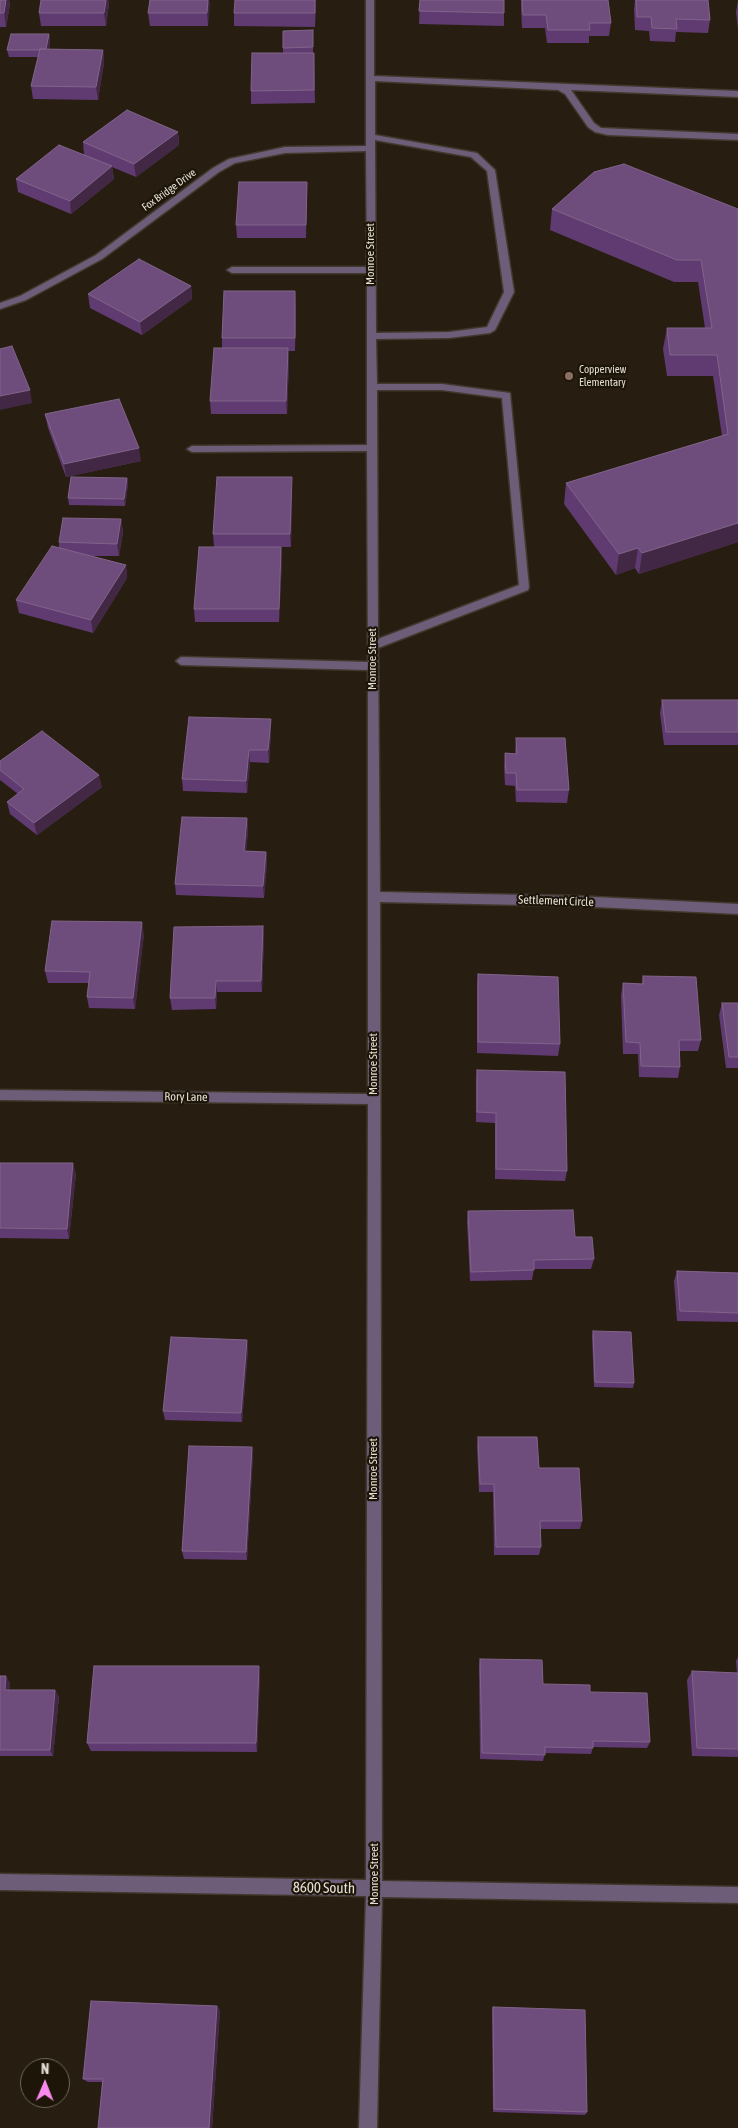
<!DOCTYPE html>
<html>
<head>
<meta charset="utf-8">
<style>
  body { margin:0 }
  #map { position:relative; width:738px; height:2128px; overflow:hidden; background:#271e11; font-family:"Asap Condensed",sans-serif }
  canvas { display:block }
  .north { position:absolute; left:20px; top:2058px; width:50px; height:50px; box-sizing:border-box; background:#1d1508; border:1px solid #6d655a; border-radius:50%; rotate:1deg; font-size:14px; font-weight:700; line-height:20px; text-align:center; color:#e4ded5 }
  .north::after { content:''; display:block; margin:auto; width:18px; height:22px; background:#f788ec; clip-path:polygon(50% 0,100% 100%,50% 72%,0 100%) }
</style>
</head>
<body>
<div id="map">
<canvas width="738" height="2128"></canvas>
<div class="north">N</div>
</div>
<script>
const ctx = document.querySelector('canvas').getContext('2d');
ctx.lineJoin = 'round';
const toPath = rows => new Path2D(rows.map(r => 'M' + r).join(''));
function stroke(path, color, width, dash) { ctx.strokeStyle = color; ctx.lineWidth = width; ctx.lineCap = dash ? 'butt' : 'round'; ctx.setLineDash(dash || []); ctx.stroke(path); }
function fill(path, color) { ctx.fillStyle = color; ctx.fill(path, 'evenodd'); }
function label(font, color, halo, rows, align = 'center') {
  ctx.font = font + ' "Asap Condensed",sans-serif'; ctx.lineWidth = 4.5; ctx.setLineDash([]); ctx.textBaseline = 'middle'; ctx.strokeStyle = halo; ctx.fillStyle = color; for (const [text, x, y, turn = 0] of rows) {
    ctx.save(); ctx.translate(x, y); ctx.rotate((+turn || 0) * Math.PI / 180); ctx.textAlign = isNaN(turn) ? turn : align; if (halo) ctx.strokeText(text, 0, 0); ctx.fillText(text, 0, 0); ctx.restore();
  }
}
const minor = toPath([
  [366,0,374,0,374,76,738,91,738,97,571,90,594,123,601,128,738,134,738,140,608,135,595,132,588,127,565,94,558,90,375,81,375,135,477,153,495,170,514,292,495,330,490,333,449,338,376,339,377,384,442,384,510,393,529,587,528,590,378,648,380,892,574,896,738,904,738,914,574,906,380,902,382,1881,738,1887,738,1903,382,1897,377,2128,359,2128,366,1896,0,1890,0,1874,366,1880,368,1104,0,1100,0,1090,368,1094,368,670,181,665,176,661,181,657,368,662,367,451,192,452,187,449,192,446,367,445,367,273,232,273,227,270,232,267,367,267,366,151,285,153,235,163,219,172,102,259,26,300,0,309,0,303,20,296,96,255,213,168,229,159,285,147,366,146,366,0],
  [375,140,471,157,487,171,504,292,487,327,449,332,376,333,375,140],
  [377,390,442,390,502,398,519,585,378,639,377,390]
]);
stroke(minor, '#41392c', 3);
fill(minor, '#6d5d79');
fill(toPath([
  [0,0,9,0,10,4,6,27,0,27],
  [41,0,108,0,109,4,106,26,41,26,39,13],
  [150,0,209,0,208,26,150,26,148,13],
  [316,0,315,27,234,26,234,13],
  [420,0,504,13,504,26,419,24],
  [521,0,608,0,611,23,609,36,589,36,589,43,547,43,545,28,522,28,521,9],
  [635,0,708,0,710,20,708,33,676,32,675,42,650,41,649,31,635,30,634,10],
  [738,0,738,29,736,12],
  [313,30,313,53,314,53,315,103,251,104,251,91,283,53,283,31],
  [49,34,50,41,49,49,103,50,104,63,98,100,33,99,31,86,38,57,9,57,7,50],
  [178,132,179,145,136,177,112,167,114,179,71,214,18,192,16,179,84,155,83,142],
  [307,182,306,238,237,238,236,225],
  [552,209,738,209,738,542,639,574,635,568,616,575,564,504,566,483,722,436,713,376,667,376,663,349,667,328,705,328,698,282,674,282,550,230],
  [191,286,192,299,142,335,90,308,88,294],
  [296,304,295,351,288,351,289,362,287,414,211,414,210,401,222,348,222,338],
  [45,414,141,461,66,477,48,428],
  [127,478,128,485,125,506,69,505,68,498],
  [292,490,291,547,214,547,213,534],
  [121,519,123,532,119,556,92,556,126,565,127,578,93,633,19,613,16,600,59,547,59,542],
  [281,547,282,560,279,622,195,622,194,609],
  [662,700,738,700,738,745,664,745,660,713],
  [271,719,271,731,269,763,250,762,247,793,183,791,182,779],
  [516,738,569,790,567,803,516,802,515,786,505,785,504,766,505,753,515,754],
  [0,770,102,787,37,835,10,814,7,802,18,794,0,780],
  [247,818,248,831,246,851,266,852,267,864,264,898,176,895,175,884],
  [263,926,264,938,262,992,217,992,216,1009,172,1010,170,998],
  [144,934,135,1009,89,1008,87,997,89,983,48,983,45,971],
  [478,974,560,1044,558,1056,477,1053,477,986],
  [643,976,701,1040,698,1051,680,1051,680,1067,678,1078,639,1077,638,1054,623,1054,621,995,623,983,642,984],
  [722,1003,738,1003,738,1068,726,1068,719,1015],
  [477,1070,567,1171,565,1181,495,1179,495,1123,476,1122,476,1081],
  [0,1163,76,1173,69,1239,0,1238],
  [468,1211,575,1237,594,1259,591,1269,534,1269,532,1280,470,1281,467,1221],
  [677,1271,738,1273,738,1322,677,1321,674,1281],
  [593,1331,634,1383,633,1388,594,1387,592,1336],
  [248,1349,242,1422,165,1420,163,1411],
  [478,1437,539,1468,582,1521,580,1529,540,1529,541,1547,539,1555,494,1555,493,1492,479,1492,477,1446],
  [252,1447,253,1455,247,1560,184,1559,182,1551],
  [738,1657,738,1757,692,1756,687,1680,692,1671,737,1673,736,1661],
  [480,1659,543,1684,590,1692,650,1742,647,1748,593,1747,591,1754,545,1753,543,1761,480,1759,479,1666],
  [260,1675,257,1752,91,1751,87,1743],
  [0,1676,10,1683,9,1690,55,1690,59,1697,53,1756,0,1756],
  [493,2007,587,2112,585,2115,493,2112,492,2010],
  [220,2010,212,2128,98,2128,102,2082,88,2082,83,2079]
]), '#603b71');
fill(toPath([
  [6,0,9,0,10,4,6,27,4,13],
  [106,0,108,0,109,4,106,26,104,13],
  [208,0,209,0,210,4,208,26,207,13],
  [315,0,316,0,315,27],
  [49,34,50,41,47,57,46,50],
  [103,50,104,63,98,100,96,87],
  [178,132,179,145,136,177,134,164],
  [112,166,114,179,71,214,70,201],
  [191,286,192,299,142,335,140,322],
  [295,291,296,304,295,351],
  [288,348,289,362,287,414,286,401],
  [30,390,32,403,0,410,0,396],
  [139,448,141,461,66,477,64,464],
  [292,477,292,490,291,547,290,534],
  [127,478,128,485,125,506,124,499],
  [121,519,123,532,119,556,117,544],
  [738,523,738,542,639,574,642,553],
  [281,547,282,560,279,622,279,609],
  [638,548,635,568,616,575,619,554],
  [126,565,127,578,93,633,91,620],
  [271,719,271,731,269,763,268,750],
  [249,750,250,762,247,793,246,781],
  [99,775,102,787,37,835,34,823],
  [247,818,248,831,245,863,244,851],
  [266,852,267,864,264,898,263,886],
  [142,922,144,934,135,1009,133,998],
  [263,926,264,938,262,992,261,981],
  [216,981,217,992,216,1009,215,998],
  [73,1163,76,1173,69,1239,67,1229],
  [247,1340,248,1349,242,1422,241,1413],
  [252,1447,253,1455,247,1560,246,1552],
  [259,1666,260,1675,257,1752,256,1743],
  [6,1676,10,1683,9,1697,5,1690],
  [55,1690,59,1697,53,1756,50,1750],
  [217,2006,220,2010,212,2128,209,2128]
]), '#432846');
const building = toPath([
  [0,0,6,0,4,13,0,13,0,0],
  [41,0,106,0,104,13,39,13,41,0],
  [150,0,208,0,207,13,148,13,150,0],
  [235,0,315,0,315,13,234,13,235,0],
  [420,0,504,0,504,13,419,11,420,0],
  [522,0,608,0,611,23,589,23,590,30,548,30,546,15,523,15,522,0],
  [636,0,708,0,710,20,676,19,677,29,652,28,651,17,637,17,636,0],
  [313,30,313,47,283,48,283,31,313,30],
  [11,34,49,34,46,49,40,49,39,50,7,50,11,34],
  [40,49,103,50,96,87,31,86,40,49],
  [252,53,314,53,314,90,251,91,252,53],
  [127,110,178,132,134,164,83,142,127,110],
  [59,145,112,166,70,201,16,179,59,145],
  [624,164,738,209,738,523,642,553,638,548,619,554,566,483,728,434,717,355,670,355,667,328,712,328,701,260,677,260,552,209,594,172,624,164],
  [239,182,307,182,306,225,236,225,239,182],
  [139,259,191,286,140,322,88,294,139,259],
  [224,291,295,291,295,338,222,338,224,291],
  [12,346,30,390,0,396,0,349,12,346],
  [214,348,288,348,286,401,210,401,214,348],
  [119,399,139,448,64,464,45,414,119,399],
  [71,477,127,478,124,499,68,498,71,477],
  [217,477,292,477,290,534,213,534,217,477],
  [63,518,121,519,117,544,59,542,63,518],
  [52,546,126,565,91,620,16,600,52,546],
  [199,547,281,547,279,609,194,609,199,547],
  [662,700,738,700,738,732,666,732,662,700],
  [189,717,271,719,268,750,249,750,246,781,182,779,189,717],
  [42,731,99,775,34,823,7,802,24,789,0,770,0,761,42,731],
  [516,738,565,738,569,790,517,790,516,773,506,773,505,753,517,754,516,738],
  [182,817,247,818,244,851,266,852,263,886,175,884,182,817],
  [52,921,142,922,133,998,87,997,90,972,45,971,52,921],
  [263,926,261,981,216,981,215,998,170,998,174,927,263,926],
  [478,974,558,977,560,1044,478,1042,478,974],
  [643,976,696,977,701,1040,679,1040,680,1067,641,1066,640,1043,626,1042,623,983,643,984,643,976],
  [722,1003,738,1003,738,1057,729,1057,722,1003],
  [477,1070,565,1072,567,1171,496,1169,496,1113,477,1112,477,1070],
  [0,1163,73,1163,67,1229,0,1228,0,1163],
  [573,1210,575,1237,592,1237,594,1259,534,1260,534,1270,471,1272,468,1211,573,1210],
  [677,1271,738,1273,738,1313,680,1311,677,1271],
  [593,1331,631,1332,634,1383,595,1382,593,1331],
  [171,1337,247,1340,241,1413,163,1411,171,1337],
  [478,1437,537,1437,539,1468,579,1468,582,1521,540,1521,541,1547,496,1547,494,1484,480,1484,478,1437],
  [189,1446,252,1447,246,1552,182,1551,189,1446],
  [480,1659,542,1660,543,1684,590,1685,590,1692,647,1693,650,1742,593,1741,593,1748,545,1747,545,1755,482,1753,480,1659],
  [94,1666,259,1666,256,1743,87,1743,94,1666],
  [692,1671,738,1673,738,1749,697,1748,692,1671],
  [0,1676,6,1676,5,1690,55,1690,50,1750,0,1750,0,1676],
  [91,2001,217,2006,209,2128,98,2128,103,2079,83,2079,91,2001],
  [493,2007,585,2010,587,2112,494,2109,493,2007]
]);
fill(building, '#6e4d7c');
stroke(building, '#81648a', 1);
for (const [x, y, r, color] of [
  [569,376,5,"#8d6e63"]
]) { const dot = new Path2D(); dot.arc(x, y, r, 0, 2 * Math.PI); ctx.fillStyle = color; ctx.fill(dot); stroke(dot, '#1d1508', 2); }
label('11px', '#e4ded5', '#1d1508', [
  ["Fox Bridge Drive",169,190,-36]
]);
label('11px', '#e4ded5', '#1d1508', [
  ["Copperview",579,370],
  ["Elementary",579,383]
], 'left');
label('12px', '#e4ded5', '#1d1508', [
  ["Monroe Street",370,254,-90],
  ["Monroe Street",372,659,-90],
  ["Settlement Circle",556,901,2],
  ["Monroe Street",373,1064,-90],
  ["Rory Lane",186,1097,1],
  ["Monroe Street",373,1469,-90],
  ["Monroe Street",374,1874,-90]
]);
label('15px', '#e4ded5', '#1d1508', [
  ["8600 South",324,1888,1]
]);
</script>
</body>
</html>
